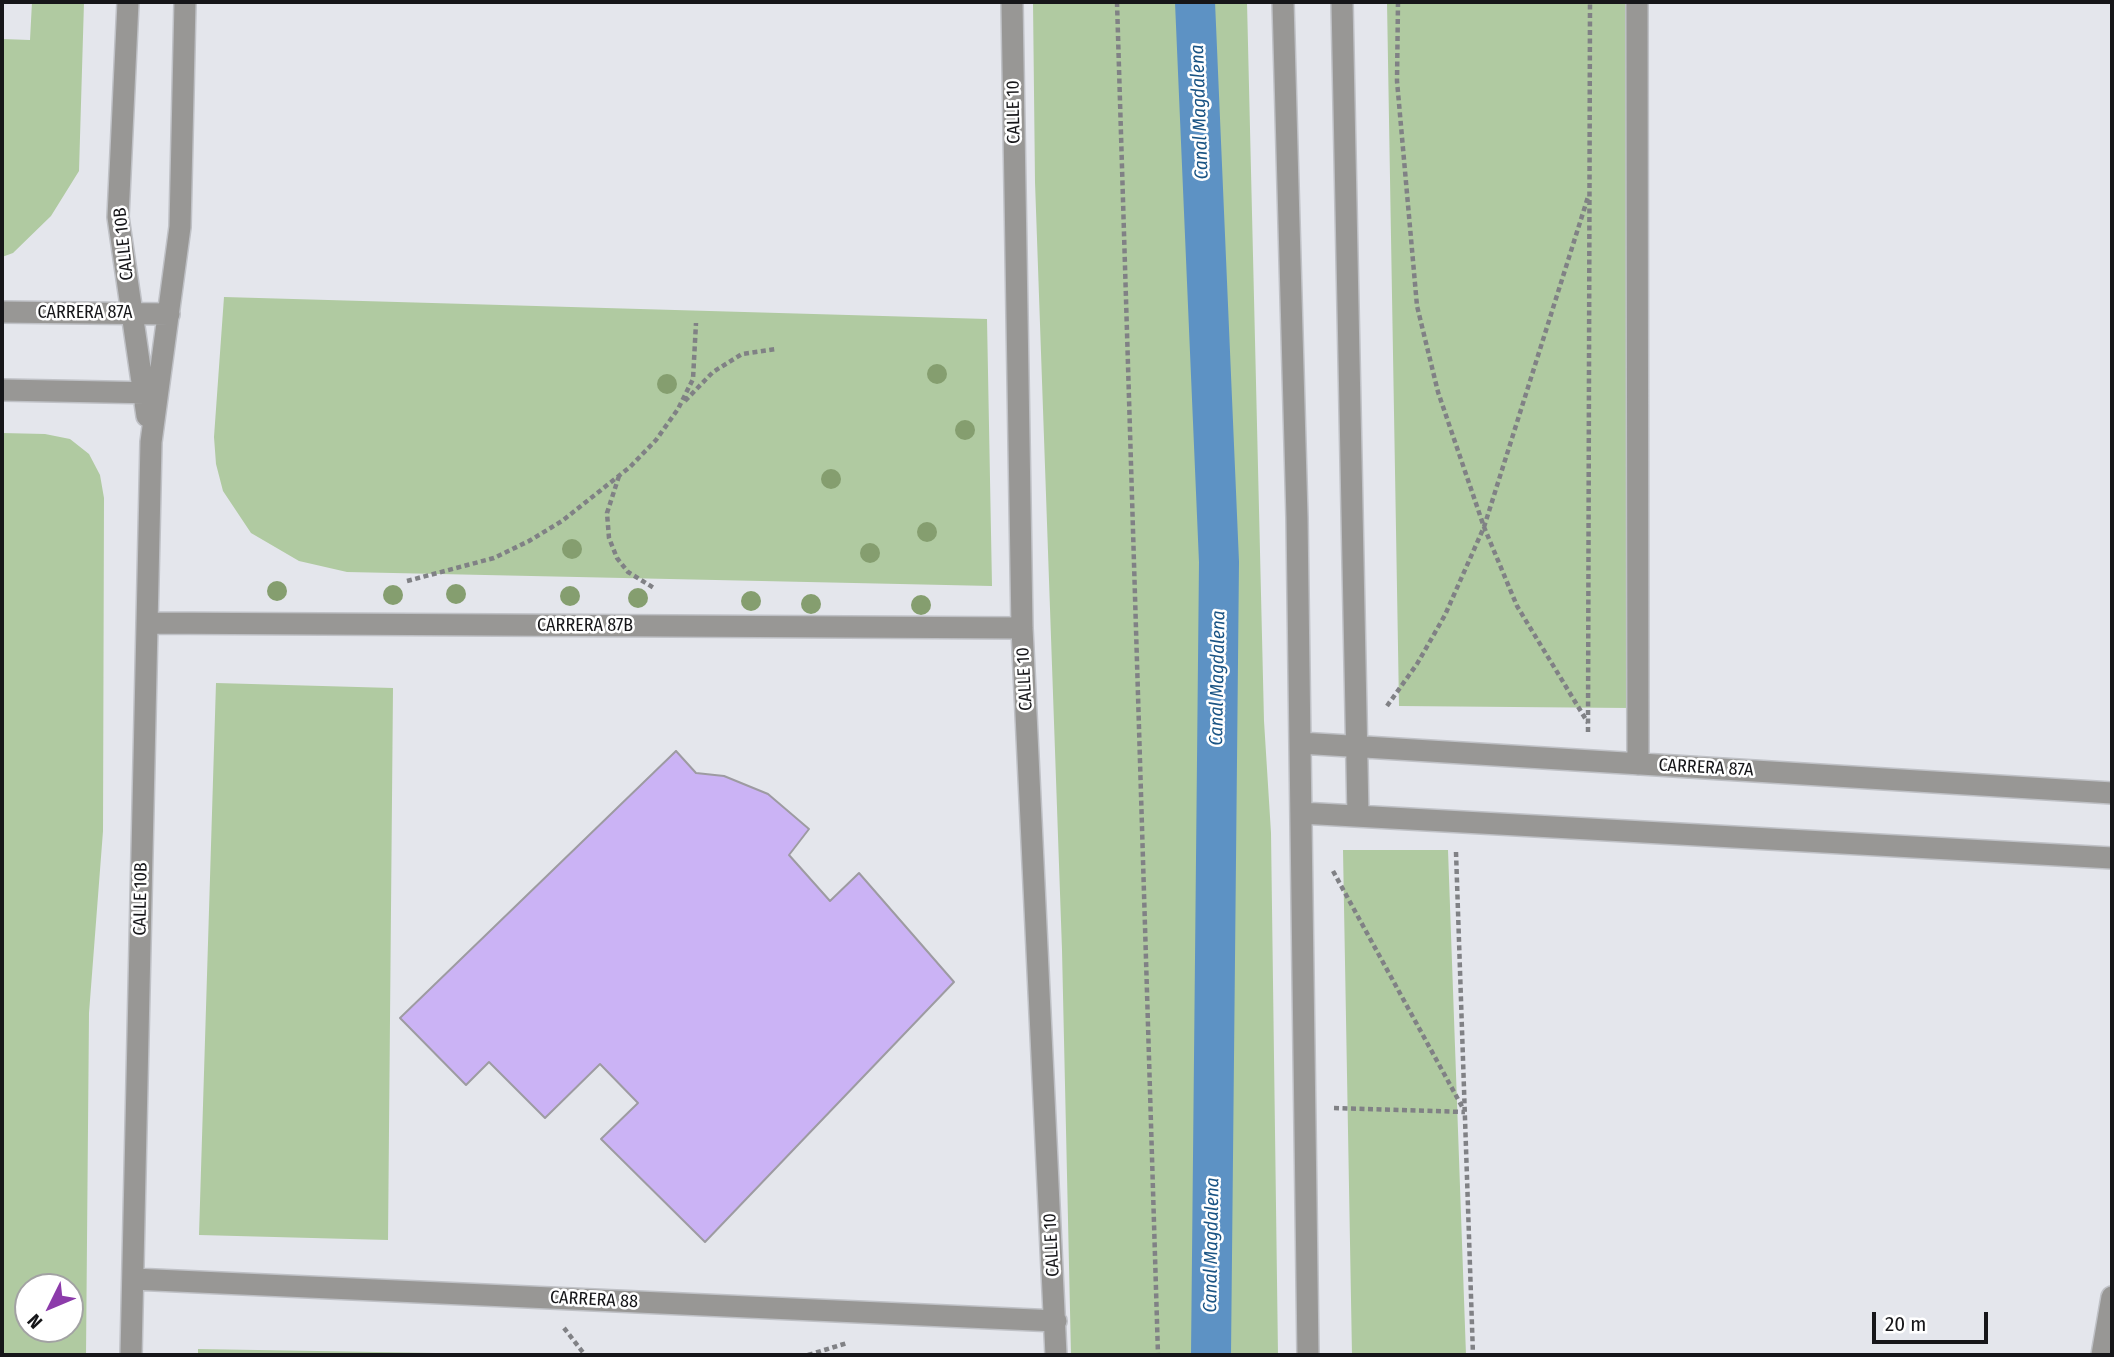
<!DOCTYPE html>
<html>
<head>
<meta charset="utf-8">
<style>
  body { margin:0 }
  #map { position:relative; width:2114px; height:1357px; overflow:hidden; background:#e4e6ec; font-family:"Fira Sans Condensed",sans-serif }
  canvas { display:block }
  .frame { position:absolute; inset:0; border:4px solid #161619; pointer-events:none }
  .north { position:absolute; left:14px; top:1273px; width:70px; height:70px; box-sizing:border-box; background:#fff; border:2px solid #a2a2a3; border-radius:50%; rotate:227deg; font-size:19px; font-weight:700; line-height:28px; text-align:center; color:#161619 }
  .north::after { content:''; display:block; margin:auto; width:24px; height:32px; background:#8c3baa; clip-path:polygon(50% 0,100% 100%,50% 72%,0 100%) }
  .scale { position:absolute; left:1872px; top:1312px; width:116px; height:32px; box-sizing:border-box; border:4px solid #161619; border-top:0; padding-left:9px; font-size:21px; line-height:24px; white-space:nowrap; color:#161619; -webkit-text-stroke:5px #fff; paint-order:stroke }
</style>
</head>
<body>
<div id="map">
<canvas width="2114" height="1357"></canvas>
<div class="frame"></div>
<div class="north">N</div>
<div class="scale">20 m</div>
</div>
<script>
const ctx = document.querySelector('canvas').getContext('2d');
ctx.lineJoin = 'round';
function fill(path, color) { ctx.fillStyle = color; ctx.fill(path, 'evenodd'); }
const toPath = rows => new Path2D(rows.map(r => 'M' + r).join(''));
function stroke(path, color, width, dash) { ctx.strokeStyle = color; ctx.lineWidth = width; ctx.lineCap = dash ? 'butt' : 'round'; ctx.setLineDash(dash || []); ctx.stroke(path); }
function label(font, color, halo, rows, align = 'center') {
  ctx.font = font + ' "Fira Sans Condensed",sans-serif'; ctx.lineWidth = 5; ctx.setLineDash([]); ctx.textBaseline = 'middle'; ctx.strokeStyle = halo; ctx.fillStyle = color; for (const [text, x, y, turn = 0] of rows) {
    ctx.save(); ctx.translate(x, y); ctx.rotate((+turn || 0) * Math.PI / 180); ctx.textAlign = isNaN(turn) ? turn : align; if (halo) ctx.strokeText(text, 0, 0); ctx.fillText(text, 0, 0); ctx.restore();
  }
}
fill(toPath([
  [32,2,84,2,79,171,51,216,13,253,2,257,2,39,30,40],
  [1033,2,1247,2,1264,721,1271,833,1278,1355,1071,1355,1062,950,1035,182],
  [1387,2,1635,2,1629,708,1399,706],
  [224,297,987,319,992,586,347,572,299,561,251,533,223,491,216,464,214,437],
  [2,433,45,434,70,439,89,454,100,475,104,498,103,831,89,1013,86,1355,2,1355],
  [28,1287,70,1287,70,1329,28,1329],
  [216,683,393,688,388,1240,199,1235],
  [1343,850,1448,850,1466,1355,1352,1355],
  [198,1349,555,1355,198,1355]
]), '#b0caa1');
stroke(toPath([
  [1195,2,1219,562,1211,1355]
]), '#5d92c4', 40);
const building = toPath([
  [676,751,696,773,724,776,768,794,809,829,789,855,830,901,859,873,954,982,705,1242,601,1139,638,1103,600,1064,545,1118,489,1062,466,1085,400,1018,676,751]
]);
fill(building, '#cbb3f5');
stroke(building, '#9d9ba1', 2);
const minor = toPath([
  [128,2,118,217,147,416],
  [1012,2,1022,628,1056,1355],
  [1283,2,1297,518,1308,1355],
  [1342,2,1358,816],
  [1637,2,1638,764],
  [2,312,169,314],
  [2,390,157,393],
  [147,623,1022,628],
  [1300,743,2112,793],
  [1301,813,2112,858],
  [133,1279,1056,1321],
  [131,1355,151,442,180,227,185,2],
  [2102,1355,2112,1297]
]);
stroke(minor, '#bfc1c6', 24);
stroke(toPath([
  [1117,2,1158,1355],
  [1398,2,1397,81,1417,306,1438,392,1484,527,1517,606,1588,723],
  [685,401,713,372,742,354,776,349],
  [619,476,607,513,609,538,617,558,628,572,654,588],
  [407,581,494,558,529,541,562,521,630,467,656,440,678,409,693,379,696,323],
  [1387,706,1417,664,1445,615,1484,527,1588,197],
  [1588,732,1590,2],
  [1456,852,1473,1355],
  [1333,871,1465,1112],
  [1334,1108,1465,1112],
  [564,1328,585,1355],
  [808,1355,847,1343]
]), '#808185', 4.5, [5, 3.5]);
stroke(minor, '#989795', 21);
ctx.fillStyle = '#859e6f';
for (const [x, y] of [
  [937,374],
  [667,384],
  [965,430],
  [831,479],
  [927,532],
  [572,549],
  [870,553],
  [277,591],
  [456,594],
  [393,595],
  [570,596],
  [638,598],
  [751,601],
  [811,604],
  [921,605]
]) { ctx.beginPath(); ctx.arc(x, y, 10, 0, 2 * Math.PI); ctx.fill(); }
label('18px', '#161619', '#fff', [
  ["CALLE 10",1014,112,-91],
  ["CALLE 10B",124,244,-96],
  ["CARRERA 87A",85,313],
  ["CARRERA 87B",585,626],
  ["CALLE 10",1025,679,-93],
  ["CARRERA 87A",1706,768,3],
  ["CALLE 10B",141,899,-89],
  ["CALLE 10",1052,1245,-93],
  ["CARRERA 88",594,1300,3]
]);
label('italic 19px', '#1a5484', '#fff', [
  ["Canal Magdalena",1200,112,-92],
  ["Canal Magdalena",1218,678,-89],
  ["Canal Magdalena",1212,1245,-89]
]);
</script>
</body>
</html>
